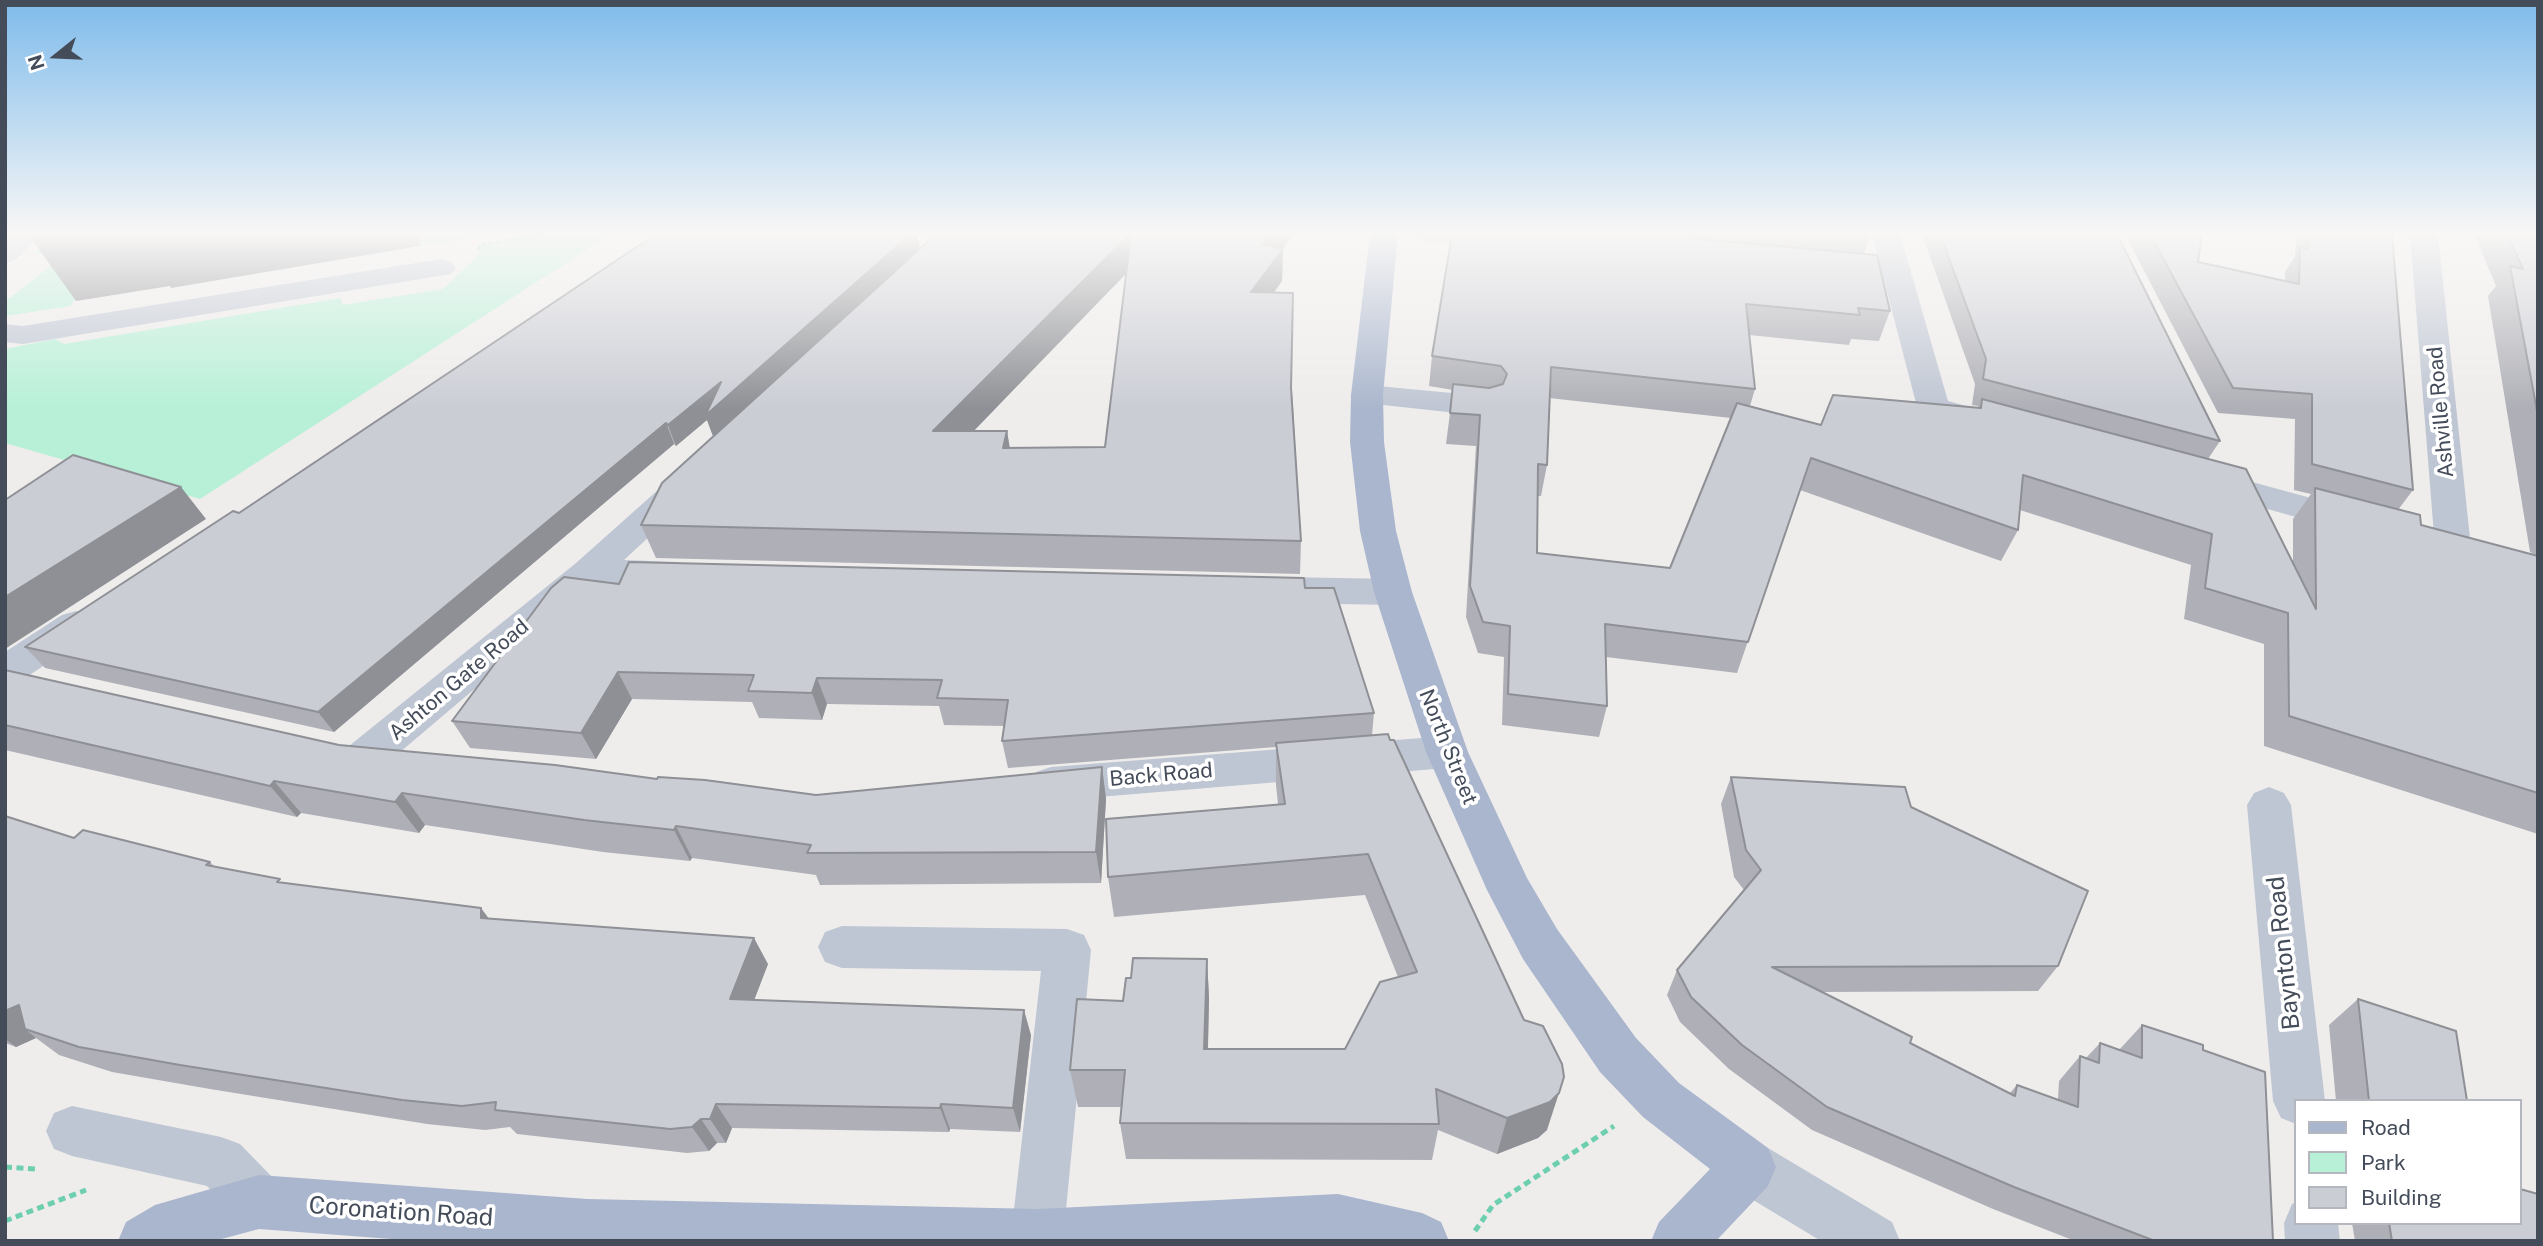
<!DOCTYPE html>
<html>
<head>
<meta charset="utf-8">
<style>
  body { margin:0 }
  #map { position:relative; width:2543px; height:1246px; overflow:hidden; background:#efedec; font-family:"Public Sans",sans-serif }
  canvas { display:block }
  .frame { position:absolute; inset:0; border:7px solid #444c5a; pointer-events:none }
  .legend { position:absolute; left:2294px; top:1099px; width:228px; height:126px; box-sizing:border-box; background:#fff; border:2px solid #b4b7bd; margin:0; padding:9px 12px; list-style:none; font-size:21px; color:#444c5a }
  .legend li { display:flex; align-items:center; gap:14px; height:35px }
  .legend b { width:35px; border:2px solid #b4b7bd }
  .north { position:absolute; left:21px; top:21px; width:70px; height:70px; -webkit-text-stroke:5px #fff; paint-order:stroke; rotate:252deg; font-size:19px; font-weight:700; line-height:28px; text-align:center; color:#444c5a }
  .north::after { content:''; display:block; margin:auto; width:24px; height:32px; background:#444c5a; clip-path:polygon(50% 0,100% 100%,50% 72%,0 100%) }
</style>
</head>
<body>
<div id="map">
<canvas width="2543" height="1246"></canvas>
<div class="frame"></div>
<ul class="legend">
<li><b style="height:9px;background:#aab6cd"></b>Road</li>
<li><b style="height:19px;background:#b7f0d7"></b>Park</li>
<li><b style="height:19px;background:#cbcdd5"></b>Building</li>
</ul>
<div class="north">N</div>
</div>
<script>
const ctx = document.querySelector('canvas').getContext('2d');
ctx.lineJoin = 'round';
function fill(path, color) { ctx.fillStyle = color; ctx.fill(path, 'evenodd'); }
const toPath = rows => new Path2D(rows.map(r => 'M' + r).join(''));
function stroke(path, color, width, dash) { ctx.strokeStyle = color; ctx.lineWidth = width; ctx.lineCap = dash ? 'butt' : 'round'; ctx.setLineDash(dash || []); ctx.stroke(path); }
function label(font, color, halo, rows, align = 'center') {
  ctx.font = font + ' "Public Sans",sans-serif'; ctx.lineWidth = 7; ctx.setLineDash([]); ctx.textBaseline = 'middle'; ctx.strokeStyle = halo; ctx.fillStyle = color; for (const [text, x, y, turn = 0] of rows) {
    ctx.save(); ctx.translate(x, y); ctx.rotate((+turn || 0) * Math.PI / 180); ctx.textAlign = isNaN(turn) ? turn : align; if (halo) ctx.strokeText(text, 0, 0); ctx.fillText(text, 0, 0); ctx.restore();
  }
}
fill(toPath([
  [59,234,96,256,71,306,5,316,5,298,10,298,64,255,33,253],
  [421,234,508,234,420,246],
  [544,234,611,234,200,499,5,443,5,349,55,339,64,344,341,298,342,305,443,289,476,258,480,245]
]), '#b7f0d7');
stroke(toPath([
  [478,250,480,245,544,234]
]), '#6ecfb0', 3.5, [4.5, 2.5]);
stroke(toPath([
  [5,1167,35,1169],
  [5,1221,86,1190],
  [1475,1231,1493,1205,1614,1126]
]), '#6ecfb0', 5, [7, 4.5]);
fill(toPath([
  [12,234,44,234,15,260,5,263,5,240,12,234],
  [1416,234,1511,234,1518,241,1514,247,1504,249,1430,242,1420,240,1416,234],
  [1872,234,1900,234,1948,401,1993,413,1998,420,1993,427,1981,430,1969,427,1921,414,1917,407,1872,234],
  [2410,234,2438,234,2471,548,2466,557,2453,560,2440,557,2435,548,2410,234],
  [441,259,451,262,456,268,451,274,23,344,5,342,5,324,23,326,441,259],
  [1367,385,1484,396,1496,399,1500,406,1496,413,1484,416,1356,402,1351,395,1356,388,1367,385],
  [2208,470,2366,513,2371,521,2366,529,2353,533,2196,489,2191,481,2196,473,2208,470],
  [680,478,692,481,697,489,692,497,624,560,677,562,690,566,696,575,690,584,677,588,597,585,379,770,364,775,349,770,343,758,349,746,576,563,668,481,680,478],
  [1283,577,1393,579,1406,583,1412,592,1406,601,1393,605,1283,603,1270,599,1264,590,1270,581,1283,577],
  [76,611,90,615,95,625,90,635,19,682,5,687,5,652,62,615,76,611],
  [1447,736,1462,740,1468,752,1462,764,1447,768,1051,801,1036,796,1030,784,1036,772,1051,767,1447,736],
  [2269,787,2284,793,2291,805,2325,1101,2296,1101,2296,1124,2281,1118,2273,1101,2247,805,2254,793,2269,787],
  [842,926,1067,929,1084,935,1091,950,1063,1241,1013,1241,1011,1236,1041,971,842,968,825,962,818,947,825,932,842,926],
  [72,1106,221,1137,240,1144,278,1183,286,1202,278,1221,259,1229,240,1221,207,1186,72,1156,54,1149,46,1131,54,1113,72,1106],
  [1749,1141,1768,1148,1892,1222,1900,1241,1821,1241,1730,1186,1722,1167,1730,1148,1749,1141],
  [2296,1202,2296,1223,2338,1223,2340,1241,2285,1241,2284,1223,2292,1204,2296,1202]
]), '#bfc6d3');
fill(toPath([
  [1370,234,1398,234,1383,395,1384,442,1396,531,1412,592,1468,752,1527,878,1557,929,1636,1038,1679,1083,1768,1148,1776,1167,1768,1186,1716,1241,1651,1241,1659,1222,1710,1169,1643,1117,1600,1072,1523,959,1487,890,1426,752,1374,592,1360,531,1350,442,1351,395,1370,234],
  [259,1175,587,1199,1038,1209,1338,1194,1422,1213,1441,1222,1449,1241,418,1241,259,1229,214,1241,118,1241,126,1222,155,1205,259,1175]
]), '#aab6cd');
fill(toPath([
  [917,234,920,248,936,234,1293,234,1283,249,1282,281,1274,292,1292,390,1301,541,1300,574,656,558,641,525,713,436,707,420,676,446,674,444,334,732,45,668,25,647,239,513],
  [1127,273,1105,447,1010,448,1007,431,973,431],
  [1452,234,1871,234,1864,254,1890,311,1879,341,1851,339,1849,345,1749,335,1755,389,1750,406,1821,425,1978,407,1978,406,1972,405,1975,384,1922,234,2117,234,2220,441,2208,459,2293,563,2293,519,2311,494,2294,490,2295,419,2218,413,2125,234,2202,234,2198,262,2285,281,2285,272,2295,256,2296,234,2392,234,2413,490,2398,510,2421,525,2538,556,2538,834,2264,746,2264,644,2184,619,2191,565,2020,510,2018,530,2001,561,1800,490,1737,673,1606,657,1607,706,1599,737,1502,725,1504,657,1478,653,1466,617,1476,446,1446,444,1453,390,1429,386,1432,356],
  [1549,398,1731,418,1670,568,1537,553,1537,496,1541,496,1547,465],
  [2474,234,2538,234,2538,556,2530,552,2488,296,2496,286],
  [619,584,1305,588,1374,713,1372,735,1547,1130,1538,1138,1497,1154,1438,1130,1432,1160,1126,1159,1120,1123,1121,1107,1078,1107,1070,1070,1123,1001,1131,978,1207,959,1209,998,1208,1049,1345,1049,1398,977,1365,895,1114,917,1108,877,1278,804,1276,785,1276,747,1008,768,1002,741,1004,726,944,725,939,706,827,704,822,720,791,719,759,718,752,702,632,699,596,759,470,748,452,721],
  [5,670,339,745,657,779,816,795,1102,767,1106,799,1101,883,820,885,816,875,692,858,690,861,603,852,425,825,419,833,301,813,297,817,5,750],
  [1731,777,1911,807,2058,966,2038,991,1822,992,1910,1043,2010,1093,2017,1085,2058,1100,2059,1081,2080,1056,2086,1058,2100,1043,2119,1050,2142,1025,2203,1050,2273,1241,2075,1241,1993,1209,1812,1130,1729,1069,1680,1022,1667,995,1677,970,1744,890,1734,877,1721,804],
  [5,816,74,838,210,862,215,867,284,883,489,919,768,964,754,1000,1031,1035,1020,1132,950,1129,949,1132,732,1128,726,1143,717,1143,709,1151,687,1153,517,1134,510,1127,485,1130,427,1124,210,1089,112,1072,59,1055,36,1038,16,1047,5,1043],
  [2358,999,2467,1101,2336,1101,2329,1025],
  [2352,1223,2520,1223,2538,1241,2355,1241]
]), '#afb0b7');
fill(toPath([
  [28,234,421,234,420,246,171,288,170,286,76,301],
  [911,234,917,234,920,249,713,436,707,420,676,446,668,425,721,382],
  [1130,234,1131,234,1134,265,941,465,933,431],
  [1270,234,1293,234,1283,249,1282,281,1251,324,1251,292,1263,244],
  [666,423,674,444,334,732,318,712],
  [1007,431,1012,465,1003,448],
  [181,487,206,519,5,649,5,597],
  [618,672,632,699,596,759,581,733],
  [817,678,827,704,822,720,812,693],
  [1102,767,1106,799,1101,883,1096,852],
  [274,781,301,813,297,817,270,786],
  [402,793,425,825,419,833,395,802],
  [676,826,692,858,690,861,674,830],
  [481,908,501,935,481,918],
  [754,938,768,964,745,1024,730,999],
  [1207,959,1209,998,1207,1086,1204,1049],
  [19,1005,25,1029,36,1038,16,1047,5,1039,5,1011],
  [1024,1010,1031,1035,1020,1132,1013,1108],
  [1559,1093,1547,1130,1538,1138,1497,1154,1507,1118],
  [716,1104,732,1128,726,1143,710,1119],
  [941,1104,950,1129,949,1132,940,1108],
  [701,1119,717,1143,709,1151,692,1127]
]), '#8e9095');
const building = toPath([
  [656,234,911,234,705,416,721,382,668,425,666,423,318,712,25,647,233,511,239,513,656,234],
  [936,234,1130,234,933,431,1007,431,1003,448,1105,447,1131,234,1270,234,1263,244,1283,249,1251,292,1293,293,1291,388,1301,541,641,525,662,483,936,234],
  [1452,234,1643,234,1877,255,1890,311,1858,308,1860,315,1746,304,1755,389,1551,367,1547,465,1538,464,1537,553,1670,568,1737,403,1821,425,1833,395,1981,408,1982,399,2246,469,2316,609,2315,488,2420,515,2421,525,2538,556,2538,793,2289,716,2288,613,2205,588,2212,534,2023,475,2018,530,1811,458,1748,642,1605,624,1607,706,1508,694,1510,626,1483,622,1470,586,1480,415,1450,413,1453,384,1489,388,1503,384,1507,374,1501,366,1432,356,1452,234],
  [1940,234,2117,234,2220,441,1983,379,1986,359,1940,234],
  [2150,234,2202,234,2198,262,2299,284,2300,247,2308,249,2309,234,2392,234,2413,490,2312,464,2312,394,2233,388,2150,234],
  [2507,234,2538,234,2538,416,2510,266,2523,269,2507,234],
  [73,455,181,487,5,597,5,500,73,455],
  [629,562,1304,578,1305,588,1334,588,1374,713,1002,741,1008,700,937,698,942,680,817,678,812,693,748,691,754,675,618,672,581,733,452,721,551,588,564,577,619,584,629,562],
  [5,670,339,745,555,765,657,779,658,777,705,780,816,795,1102,767,1096,852,807,853,811,845,676,826,674,830,584,820,402,793,395,802,274,781,270,786,5,725,5,670],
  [1388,734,1390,740,1394,740,1524,1020,1543,1026,1562,1064,1564,1077,1559,1093,1550,1102,1507,1118,1436,1089,1439,1124,1120,1123,1125,1070,1070,1070,1077,999,1123,1001,1126,978,1131,978,1133,958,1207,959,1204,1049,1345,1049,1380,982,1417,972,1368,854,1108,877,1106,819,1285,804,1276,743,1388,734],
  [1731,777,1905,787,1911,807,2088,891,2058,966,1772,967,1912,1037,1910,1043,2015,1096,2017,1085,2078,1107,2080,1056,2099,1063,2100,1043,2142,1058,2142,1025,2203,1045,2203,1050,2265,1072,2273,1241,2155,1241,2014,1187,1827,1107,1742,1045,1691,997,1677,970,1761,870,1746,850,1731,777],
  [5,816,74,838,83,830,210,862,206,865,280,879,277,882,481,908,481,918,754,938,730,999,1024,1010,1013,1108,941,1104,940,1108,716,1104,710,1119,701,1119,692,1127,670,1129,495,1110,496,1102,462,1106,402,1100,180,1065,79,1047,25,1029,19,1005,5,1011,5,816],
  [2358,999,2456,1031,2467,1101,2369,1101,2358,999],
  [2520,1189,2538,1194,2538,1241,2392,1241,2389,1223,2520,1223,2520,1189]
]);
fill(building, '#cbcdd5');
stroke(building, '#8e9095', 2);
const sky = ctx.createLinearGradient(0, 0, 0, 409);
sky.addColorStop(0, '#7fbbeb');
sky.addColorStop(0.57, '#f8f7f6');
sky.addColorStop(1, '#f8f7f600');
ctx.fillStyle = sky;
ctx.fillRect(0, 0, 2543, 409);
label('21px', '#444c5a', '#fff', [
  ["Ashville Road",2441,412,-95],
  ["Ashton Gate Road",459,680,-40],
  ["North Street",1448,747,68],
  ["Back Road",1161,775,-5]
]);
label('24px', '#444c5a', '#fff', [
  ["Baynton Road",2284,953,-96],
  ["Coronation Road",401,1212,4]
]);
</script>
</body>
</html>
